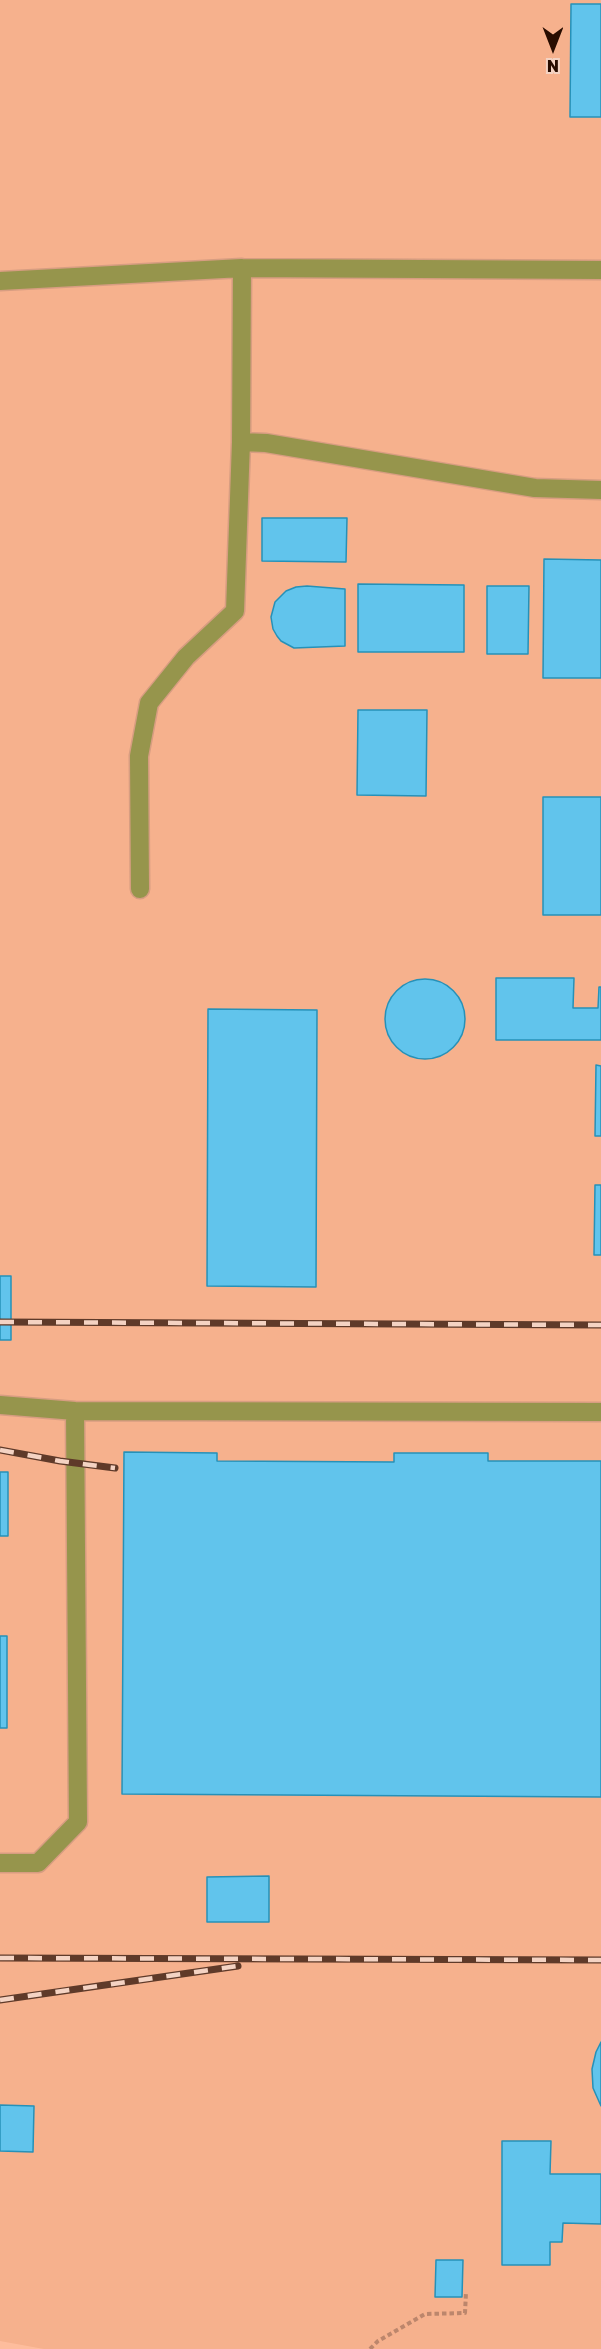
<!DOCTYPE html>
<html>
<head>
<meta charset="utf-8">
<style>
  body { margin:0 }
  #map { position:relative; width:601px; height:2349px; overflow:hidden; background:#febd9d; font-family:"Golos Text",sans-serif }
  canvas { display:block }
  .north { position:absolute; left:523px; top:18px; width:60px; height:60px; -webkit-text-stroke:4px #f4d3c3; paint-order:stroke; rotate:180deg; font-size:16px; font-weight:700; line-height:24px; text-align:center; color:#280c00 }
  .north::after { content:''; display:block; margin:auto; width:21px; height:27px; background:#280c00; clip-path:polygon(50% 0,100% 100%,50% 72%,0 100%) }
</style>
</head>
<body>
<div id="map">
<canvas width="601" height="2349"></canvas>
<div class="north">N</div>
</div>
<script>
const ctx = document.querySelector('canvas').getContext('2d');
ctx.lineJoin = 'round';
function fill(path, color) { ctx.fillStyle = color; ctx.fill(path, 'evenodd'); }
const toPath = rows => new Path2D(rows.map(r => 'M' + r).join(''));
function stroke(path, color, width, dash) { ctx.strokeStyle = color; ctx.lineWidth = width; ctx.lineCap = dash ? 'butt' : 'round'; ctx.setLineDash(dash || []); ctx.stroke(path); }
fill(toPath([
  [0,0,601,0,601,2349,44,2349,0,2341]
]), '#f6b18d');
const building = toPath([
  [571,4,601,4,601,117,570,117,571,4],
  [262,518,347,518,346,562,262,561,262,518],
  [544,559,601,560,601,678,543,678,544,559],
  [358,584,464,585,464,652,358,652,358,584],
  [307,586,345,589,345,646,294,648,281,641,277,636,273,629,271,617,275,602,286,591,296,587,307,586],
  [487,586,529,586,528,654,487,654,487,586],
  [358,710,427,710,426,796,357,795,358,710],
  [543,797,601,797,601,915,543,915,543,797],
  [496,978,574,978,573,1008,598,1008,599,987,601,987,601,1040,496,1040,496,978],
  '385 1019a40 40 0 1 1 80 0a40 40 0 1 1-80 0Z',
  [208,1009,317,1010,316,1287,207,1286,208,1009],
  [596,1065,601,1066,601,1136,595,1136,596,1065],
  [595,1185,601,1185,601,1255,594,1255,595,1185],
  [0,1276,11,1276,11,1340,0,1340,0,1276],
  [124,1452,217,1453,217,1461,394,1462,394,1453,488,1453,488,1461,601,1461,601,1797,122,1794,124,1452],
  [0,1472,8,1472,8,1536,0,1536,0,1472],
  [0,1636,7,1636,7,1728,0,1728,0,1636],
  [269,1876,269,1922,207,1922,207,1877,269,1876],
  [601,2042,601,2106,593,2088,592,2069,596,2052,601,2042],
  [0,2105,34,2106,33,2152,0,2151,0,2105],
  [502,2141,551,2141,550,2174,601,2174,601,2224,563,2223,562,2242,550,2242,550,2265,502,2265,502,2141],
  [436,2260,463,2260,462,2297,435,2297,436,2260]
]);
fill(building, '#61c4ec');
stroke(building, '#2691b8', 1.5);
const minor = toPath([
  [242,268,241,442,266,443,535,488,601,490],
  [0,281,242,268,601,270],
  [140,889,139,756,149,703,186,657,235,611,241,442],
  [0,1405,75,1411,601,1412],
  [0,1863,38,1863,78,1822,75,1411]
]);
stroke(minor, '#d79d81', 21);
stroke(toPath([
  [370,2349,378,2341,425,2314,465,2313,466,2292]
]), '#bc866c', 4, [4.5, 3]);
stroke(minor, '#96954c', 18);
const rail = toPath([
  [0,1322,601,1325],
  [0,1450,60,1461,115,1468],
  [0,1958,601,1960],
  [0,2000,238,1966]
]);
stroke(rail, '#5f3a29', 7);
stroke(rail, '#f4d3c3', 4.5, [14]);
</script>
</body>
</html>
